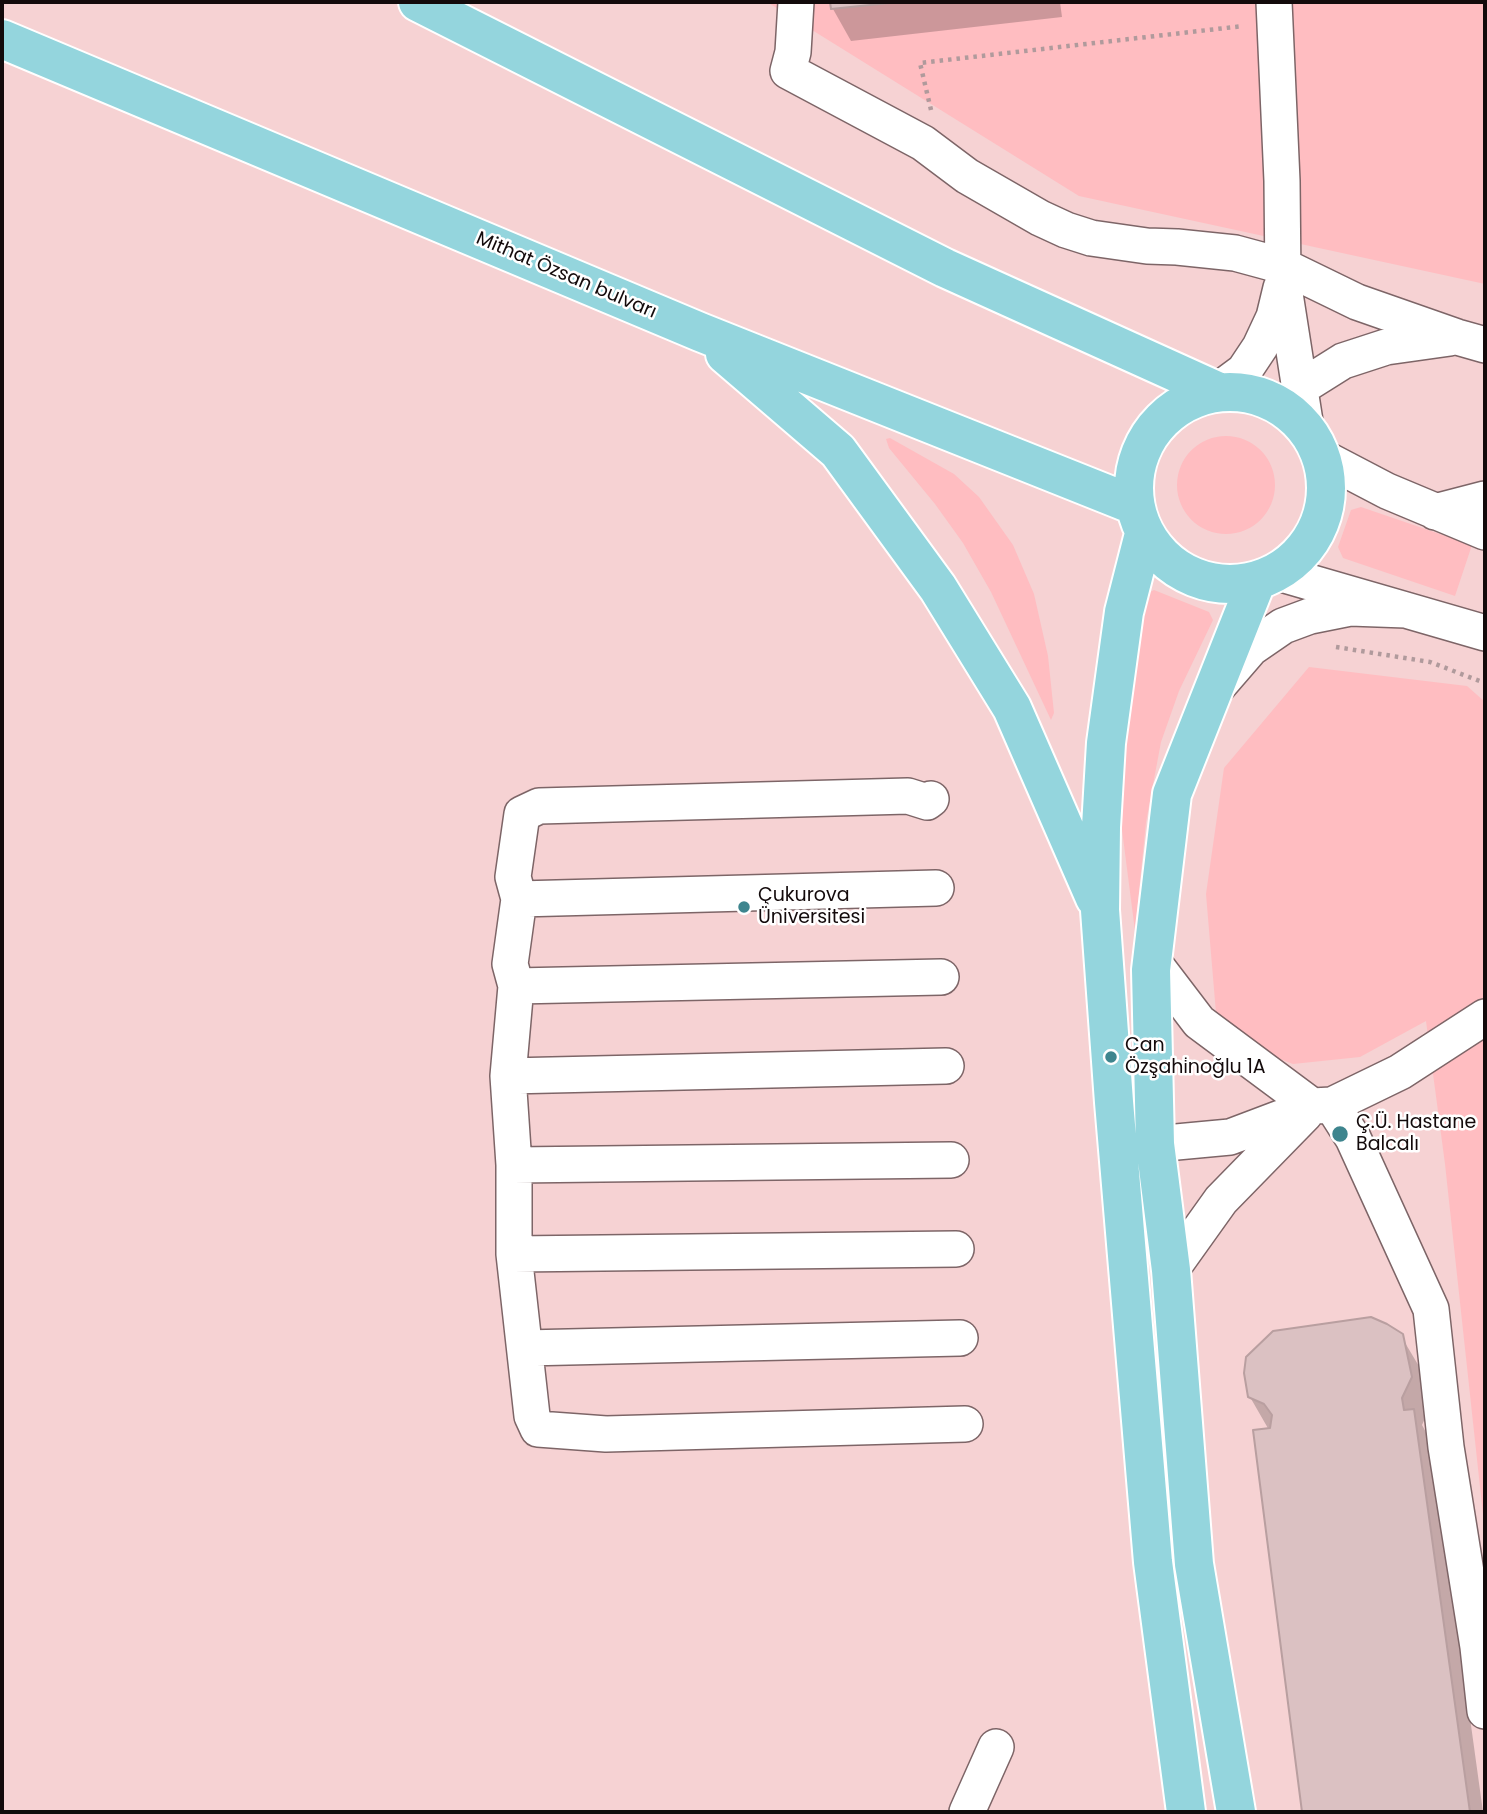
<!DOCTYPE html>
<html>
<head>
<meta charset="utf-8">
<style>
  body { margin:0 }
  #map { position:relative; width:1487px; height:1814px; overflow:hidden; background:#fbdfe1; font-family:Poppins,sans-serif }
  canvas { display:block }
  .frame { position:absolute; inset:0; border:4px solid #130a0b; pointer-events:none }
</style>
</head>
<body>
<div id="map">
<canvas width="1487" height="1814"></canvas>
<div class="frame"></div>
</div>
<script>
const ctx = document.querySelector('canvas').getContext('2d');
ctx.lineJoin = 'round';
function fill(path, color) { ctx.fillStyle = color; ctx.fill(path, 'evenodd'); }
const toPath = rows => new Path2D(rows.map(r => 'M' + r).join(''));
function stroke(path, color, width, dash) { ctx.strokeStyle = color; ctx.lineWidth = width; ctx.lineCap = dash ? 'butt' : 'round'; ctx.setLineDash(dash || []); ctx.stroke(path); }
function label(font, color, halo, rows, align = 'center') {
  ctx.font = font + ' Poppins,sans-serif'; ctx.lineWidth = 5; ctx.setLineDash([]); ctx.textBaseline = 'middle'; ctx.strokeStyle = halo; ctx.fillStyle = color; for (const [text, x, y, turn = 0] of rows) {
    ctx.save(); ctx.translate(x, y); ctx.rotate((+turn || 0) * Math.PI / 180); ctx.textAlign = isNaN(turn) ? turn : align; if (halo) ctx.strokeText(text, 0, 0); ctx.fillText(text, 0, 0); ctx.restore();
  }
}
fill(toPath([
  [2,2,1485,2,1485,1812,2,1812]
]), '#f6d2d3');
fill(toPath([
  [767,2,1485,2,1485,284,1079,196],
  '1177 485a49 49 0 1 1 98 0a49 49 0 1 1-98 0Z',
  [890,438,954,474,979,497,1013,545,1034,594,1048,656,1054,713,1051,720,991,592,963,543,935,504,889,448,886,439],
  [1361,507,1472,545,1455,596,1343,558,1338,547,1351,510],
  [1154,590,1209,612,1213,620,1179,691,1161,742,1146,822,1135,931,1121,822,1121,772,1146,594],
  [1309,667,1467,686,1485,702,1485,1533,1445,1164,1426,1021,1360,1057,1293,1064,1248,1047,1216,1013,1206,894,1224,768]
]), '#ffbdc1');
fill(toPath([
  [832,2,1060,2,1062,17,851,41,833,9],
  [1401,1336,1420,1368,1429,1410,1422,1425,1432,1443,1483,1812,1304,1812,1255,1432,1269,1430,1250,1397]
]), '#0003');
const building = toPath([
  [830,2,899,2,831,9,830,2],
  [1371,1317,1387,1324,1403,1334,1412,1377,1402,1398,1404,1410,1414,1409,1470,1812,1302,1812,1253,1430,1270,1428,1272,1415,1264,1404,1248,1397,1244,1373,1246,1357,1273,1331,1371,1317]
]);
fill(building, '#dbc1c2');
stroke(building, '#b99fa0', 2);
const minor = toPath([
  [796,2,793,52,788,71,923,143,967,176,1040,218,1066,230,1091,238,1147,246,1177,247,1235,253,1283,266,1357,302,1457,337,1485,345],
  [1274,2,1282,181,1283,281,1306,428],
  [1300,388,1343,361,1386,347,1450,338],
  [1217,391,1244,371,1260,347,1274,317,1281,288],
  [1322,457,1387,491,1485,532],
  [1435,512,1485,499],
  [1278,573,1485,633],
  [1219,685,1251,648,1283,626,1310,616,1350,608,1406,610],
  [931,799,927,802,908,796,539,806,522,814,513,877,519,899,510,964,516,986,508,1076,514,1165,514,1254,532,1416,538,1429,606,1434,965,1424],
  [519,899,936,888],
  [1151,959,1199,1022,1312,1106],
  [516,986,941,977],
  [508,1076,946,1066],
  [1332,1105,1353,1138,1431,1309,1446,1447,1478,1647,1485,1711],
  [1155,1144,1230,1137,1312,1106,1332,1105,1400,1072,1485,1017],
  [514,1165,951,1160],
  [514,1254,956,1249],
  [1171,1270,1221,1200,1305,1114],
  [525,1348,960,1338],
  [967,1812,996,1747]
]);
const major = toPath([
  [418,2,945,268,1217,391],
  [2,39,700,332,1134,505],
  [725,354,838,451,938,588,1012,708,1095,898],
  '1134 488a96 96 0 1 1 192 0a96 96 0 1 1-192 0Z',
  [1144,534,1124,612,1106,743,1101,827,1100,910,1114,1102,1153,1562,1186,1812],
  [1236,1812,1194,1564,1171,1270,1155,1144,1151,970,1172,794,1257,580]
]);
stroke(minor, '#7d6567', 38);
stroke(major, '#fff', 42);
stroke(toPath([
  [931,110,920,63,1243,26],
  [1336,647,1430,662,1485,683]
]), '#b09a9c', 4.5, [3.5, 5]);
stroke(minor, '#fff', 35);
stroke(major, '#94d5dd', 38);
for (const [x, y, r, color] of [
  [744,907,7,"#3e858e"],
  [1111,1057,7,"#3e858e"],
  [1340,1134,9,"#3e858e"]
]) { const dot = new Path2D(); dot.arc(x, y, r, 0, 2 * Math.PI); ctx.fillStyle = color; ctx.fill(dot); stroke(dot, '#fff', 2.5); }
label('19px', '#130a0b', '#fff', [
  ["Mithat Özsan bulvarı",566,276,23]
]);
label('19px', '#130a0b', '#fff', [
  ["Çukurova",758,896],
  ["Üniversitesi",758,918],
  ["Can",1125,1046],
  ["Özşahi̇noğlu 1A",1125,1068],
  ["Ç.Ü. Hastane",1356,1123],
  ["Balcalı",1356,1145]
], 'left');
</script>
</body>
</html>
